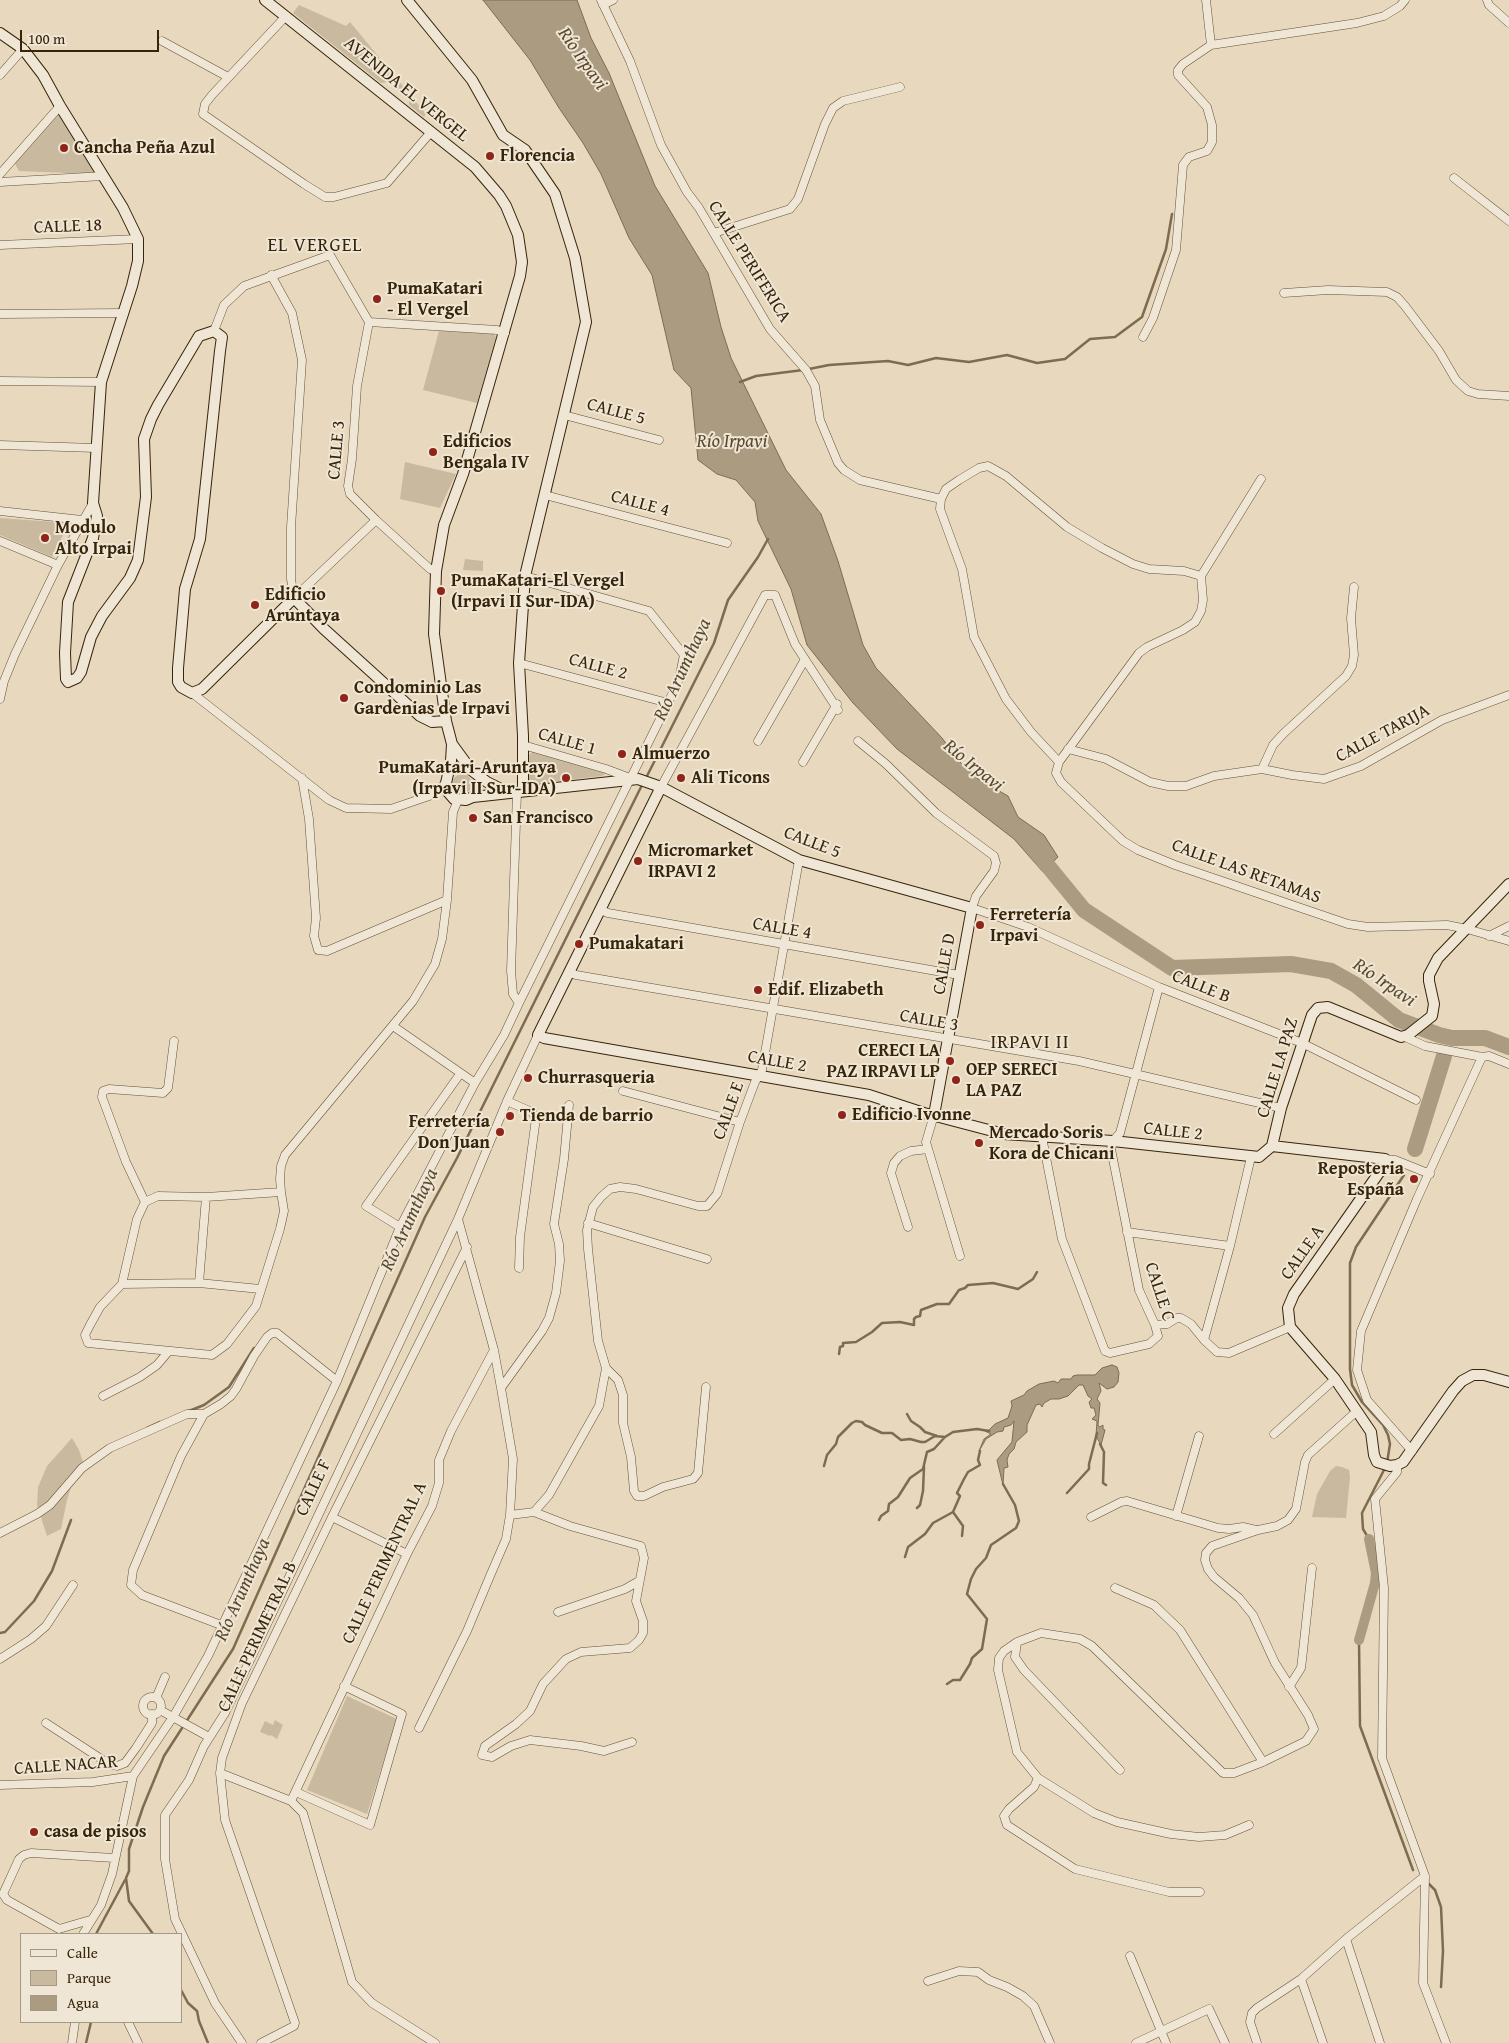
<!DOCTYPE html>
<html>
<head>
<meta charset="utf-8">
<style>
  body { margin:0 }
  #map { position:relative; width:1509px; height:2043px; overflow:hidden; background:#e7d8be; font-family:"Gentium Book Plus",serif }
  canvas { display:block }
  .legend { position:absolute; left:20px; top:1933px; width:162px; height:90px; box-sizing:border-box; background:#efe6d5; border:1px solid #a59983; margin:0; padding:6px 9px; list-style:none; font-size:15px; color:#372509 }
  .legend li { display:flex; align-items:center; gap:10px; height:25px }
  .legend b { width:25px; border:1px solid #a59983 }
  .scale { position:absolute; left:20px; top:30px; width:139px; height:22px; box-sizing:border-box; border:2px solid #372509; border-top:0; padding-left:6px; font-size:15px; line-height:18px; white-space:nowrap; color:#372509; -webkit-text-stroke:4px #efe6d5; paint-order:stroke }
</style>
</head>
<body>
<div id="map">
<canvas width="1509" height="2043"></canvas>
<ul class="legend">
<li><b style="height:6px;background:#efe6d5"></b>Calle</li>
<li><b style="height:14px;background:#c9ba9f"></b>Parque</li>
<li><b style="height:14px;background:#ab9b80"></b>Agua</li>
</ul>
<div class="scale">100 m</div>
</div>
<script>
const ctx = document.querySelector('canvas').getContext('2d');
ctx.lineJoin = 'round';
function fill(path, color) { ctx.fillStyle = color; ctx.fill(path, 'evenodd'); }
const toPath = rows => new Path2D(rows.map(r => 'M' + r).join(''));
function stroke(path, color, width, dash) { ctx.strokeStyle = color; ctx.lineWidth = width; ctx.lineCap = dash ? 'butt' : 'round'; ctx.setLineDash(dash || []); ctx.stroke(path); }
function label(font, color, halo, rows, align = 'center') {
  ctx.font = font + ' "Gentium Book Plus",serif'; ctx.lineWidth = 4; ctx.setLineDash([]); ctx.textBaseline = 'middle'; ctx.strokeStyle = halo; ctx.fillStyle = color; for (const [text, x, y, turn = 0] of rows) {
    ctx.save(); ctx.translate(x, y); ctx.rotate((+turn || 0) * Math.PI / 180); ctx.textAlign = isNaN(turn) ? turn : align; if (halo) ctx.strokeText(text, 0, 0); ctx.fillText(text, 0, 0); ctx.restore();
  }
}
fill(toPath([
  [299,5,346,26,350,22,426,114,424,117,409,105,409,99,388,82,381,83,293,13],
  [58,115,60,116,95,169,94,172,90,174,19,171,15,164,17,159],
  [439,331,493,333,496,337,477,403,423,390],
  [405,462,456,474,440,508,400,499],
  [0,518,69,523,52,557,0,535],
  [465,559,483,561,483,571,463,570],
  [533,751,604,772,605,774,602,776,531,784,528,781,527,757],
  '452 784a10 10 0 1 1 20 0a10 10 0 1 1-20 0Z',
  [72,1438,79,1450,84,1465,73,1481,67,1500,61,1529,47,1536,37,1505,38,1487,47,1466],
  [1336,1466,1342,1467,1349,1470,1350,1477,1346,1518,1312,1517,1317,1494,1330,1471],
  [347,1696,397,1719,367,1814,307,1790],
  [275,1720,283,1725,277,1739,271,1735,270,1736,260,1732,265,1721,273,1725]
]), '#c9ba9f');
const water = toPath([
  [483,0,577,0,591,38,609,73,655,186,708,273,721,327,731,358,786,470,821,514,838,561,863,645,876,668,942,738,959,761,978,779,1008,796,1018,817,1044,835,1058,857,1043,872,1014,839,897,749,853,703,807,645,791,589,758,521,755,502,736,480,717,474,698,460,691,388,674,370,652,275,629,238,601,174,583,143,559,108,530,60,483,0],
  [1112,1365,1117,1367,1119,1373,1118,1382,1114,1387,1107,1389,1099,1383,1101,1391,1097,1399,1100,1403,1098,1425,1100,1427,1103,1425,1103,1429,1105,1430,1101,1445,1096,1436,1097,1421,1092,1419,1096,1415,1094,1408,1091,1408,1089,1402,1092,1399,1088,1396,1083,1385,1079,1385,1068,1396,1059,1399,1051,1399,1044,1403,1042,1407,1040,1404,1036,1405,1027,1425,1027,1432,1016,1442,1014,1449,1009,1454,1007,1460,1008,1467,1004,1468,1003,1485,997,1460,1012,1442,1014,1421,1011,1425,1004,1427,1003,1431,997,1432,986,1439,979,1451,984,1439,991,1434,985,1431,989,1430,995,1424,1008,1418,1012,1406,1011,1401,1024,1395,1027,1391,1039,1384,1054,1381,1058,1383,1061,1379,1071,1379,1073,1376,1077,1375,1095,1375,1102,1368,1112,1365]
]);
fill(water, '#ab9b80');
stroke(water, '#7d6c50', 1);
stroke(toPath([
  [809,369,829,365,888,361,908,365,936,358,969,362,1007,355,1037,363,1065,359,1090,339,1115,337,1142,317,1166,249,1172,214],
  [740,382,756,376,803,370],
  [646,778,714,643,728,600,758,557,768,539],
  [839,1354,840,1347,843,1346,843,1343,856,1342,872,1332,882,1323,900,1322,914,1325,914,1319,916,1317,920,1316,921,1310,937,1304,949,1304,959,1290,965,1288,968,1285,993,1283,1018,1289,1033,1279,1037,1272],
  [189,1411,204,1405,229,1387,254,1348],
  [907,1414,911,1421,920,1427,925,1432,937,1436],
  [147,1428,160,1422],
  [1100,1444,1104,1452,1103,1483,1106,1485],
  [1387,1463,1390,1444,1388,1435,1383,1425,1362,1402,1352,1385,1350,1369,1350,1263,1356,1247,1404,1175],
  [824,1466,827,1455,836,1444,838,1437,852,1423,856,1421,862,1422,865,1425,882,1433,892,1433,901,1440,910,1439,921,1442,925,1442,935,1436,945,1437,953,1432,977,1429,989,1431],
  [1067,1493,1089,1469,1089,1464,1097,1433],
  [917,1508,920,1505,923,1491,924,1467],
  [953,1512,963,1526,962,1536],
  [879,1520,881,1516,888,1511,889,1504,898,1497,910,1478,923,1469,927,1452,934,1449,945,1437],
  [1369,1539,1363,1529,1362,1513,1385,1468],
  [905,1557,908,1547,925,1534,933,1523,953,1512,960,1496,957,1493,964,1479,968,1472,980,1465,978,1460,980,1451],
  [0,1633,5,1632,34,1601,52,1571,71,1520],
  [1359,1640,1360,1726,1413,1870],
  [947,1684,953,1680,960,1680,970,1664,972,1658,982,1649,987,1619,967,1594,971,1579,976,1569,986,1558,991,1545,1016,1528,1019,1521,1015,1505,1003,1484],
  [1429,1884,1435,1890,1441,1907,1443,1951,1441,1987],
  [96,1934,125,1880],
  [153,1934,129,1901,126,1878,129,1871,129,1849,143,1807,164,1756,233,1649,425,1217,457,1158,643,783],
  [181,1990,188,2003,197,2011,199,2021,208,2043],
  [86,2043,91,2022]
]), '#7d6c50', 2.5);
stroke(toPath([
  [1359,1640,1375,1583,1376,1573,1369,1539]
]), '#ab9b80', 10);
stroke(toPath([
  [1034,849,1084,910,1172,968,1291,964,1331,971,1356,985,1399,1020,1439,1035,1452,1038,1485,1038,1509,1047],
  [1415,1149,1444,1056]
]), '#ab9b80', 16);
const street = toPath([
  [601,0,630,61,661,145,687,192,699,208,770,329,806,370,815,386,820,420,838,463,844,470,860,480,941,499],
  [1206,0,1211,45],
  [1487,0,1489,5,1509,23],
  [603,5,613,0],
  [286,16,212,95,205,104,203,114,304,184,325,197,334,197,387,183,431,132],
  [162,41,228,77],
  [0,75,23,49],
  [0,174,60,106],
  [1454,178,1509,221],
  [0,182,103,176],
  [714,233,790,209,798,199,825,124,833,108,843,101,900,87],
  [0,245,138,239],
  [271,275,292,313,302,360,291,527,291,579,294,598],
  [1284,293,1328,290,1387,292,1397,297,1405,306,1439,351,1456,380,1468,391,1478,394,1509,396],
  [0,314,124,313],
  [369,322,357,386,352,459,348,486,350,494,376,520,430,569,436,571],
  [369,322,497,330,505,333],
  [214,331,224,305,244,286,330,255,369,322],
  [1143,337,1153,318,1176,250,1183,165,1189,157,1207,151,1212,142,1212,125,1207,107,1178,75,1178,70,1183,64,1211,45,1357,23,1384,16,1400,6,1405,0],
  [0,381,101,382],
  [564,415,659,440],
  [0,445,96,448],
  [1261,479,1201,576,1203,600,1201,611,1195,622,1183,630,1147,647,1139,653,1059,762,1056,773,1061,782,1123,841,1138,850,1175,865,1348,924,1368,927,1447,925,1467,929,1509,941],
  [545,495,727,543],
  [0,511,82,520],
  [0,541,58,565],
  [294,598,376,520],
  [519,663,668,703],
  [192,693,329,800,346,808,391,809,432,795,446,783],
  [0,699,4,681,15,654,58,565,93,503],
  [758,741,804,661],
  [858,741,886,764,936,813,994,856,996,863,994,871,976,896,972,908,1028,927,1159,987,1302,1043,1416,1100],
  [523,745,606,769,630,778],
  [1068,749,1106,759,1150,782,1168,786,1186,786,1214,776,1262,769,1292,775,1324,779,1361,766,1442,720,1509,695],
  [803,762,837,704],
  [1059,762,1031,732,1006,699,974,637,962,569,940,509,941,499,946,489,959,480,979,468,988,466,1006,476,1067,527,1102,548,1133,564,1149,569,1184,571,1201,576],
  [1262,769,1273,745,1283,734,1346,676,1352,666,1354,655,1351,618,1354,587],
  [302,778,309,819,316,918,314,936,318,950,327,951,447,900],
  [661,787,765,595,775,595,795,644,838,710],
  [601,910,608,913,959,975],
  [1489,936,1509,926],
  [569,972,576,975,1079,1061,1281,1108],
  [519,1003,668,703,679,679,684,655,649,611,525,576],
  [393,1026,475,1083],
  [1405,1037,1425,1046,1482,1057,1489,1056,1509,1064],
  [623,1091,740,1122],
  [507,1101,532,1112,536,1118,520,1237,519,1268],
  [934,1115,926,1142,960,1256],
  [1042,1137,1062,1239,1105,1351,1110,1353,1149,1344,1158,1336,1155,1325,1139,1290,1111,1149,1113,1141,1120,1133,1159,987],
  [1251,1157,1230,1246,1204,1340,1217,1352,1229,1353,1290,1327],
  [1385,1159,1395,1160,1430,1174],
  [281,1192,206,1197,158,1196,145,1202,137,1219,122,1284,100,1307,90,1325,85,1335,88,1343,212,1355,227,1344,256,1306,280,1229,284,1211,281,1192,280,1179,281,1166,285,1155,413,1001,435,964,442,939,447,900,453,812,458,800],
  [145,1202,126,1162,102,1097,103,1091,109,1089,163,1093,168,1088,174,1041],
  [588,1223,707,1259],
  [400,1227,366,1206,460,1074],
  [908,1227,891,1173,894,1163,900,1156,911,1151,928,1149],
  [1127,1232,1230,1246],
  [199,1283,206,1197],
  [122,1284,199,1283,260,1289],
  [1155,1325,1167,1324,1177,1318,1181,1318,1191,1324,1204,1340],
  [606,1368,618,1380,623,1395,623,1423,631,1457,634,1491,637,1496,644,1496,663,1487,693,1479,698,1473,706,1387],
  [501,1388,542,1331,549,1318,556,1293,560,1261,559,1244,554,1224,564,1159,569,1105],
  [103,1396,140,1377,157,1365,168,1352],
  [1274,1434,1335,1379],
  [1412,1451,1367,1400,1357,1370,1361,1331,1417,1199,1482,1057],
  [1397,1465,1397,1472,1375,1499,1384,1588,1382,1758,1425,1876,1423,1983,1446,2043],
  [534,1512,570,1526,641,1546,644,1558,636,1601,643,1621,643,1633,639,1640,630,1648,581,1652,566,1659,543,1684,530,1711,516,1724,485,1746,482,1755,492,1757,511,1746,530,1740,581,1746,604,1751,632,1742],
  [510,1515,534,1512,549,1495,599,1406,606,1368,598,1341,588,1249,587,1230,593,1207,601,1197,610,1189,620,1187,636,1189,698,1206,707,1206,717,1194,740,1122,755,1082,762,1070,799,860],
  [1176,1516,1199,1436],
  [332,1517,407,1554],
  [1091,1517,1121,1502,1127,1501,1218,1528,1229,1529,1243,1527,1256,1530],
  [0,1533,37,1514,50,1505,82,1468,110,1448,187,1414,204,1414],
  [1115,1588,1154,1605,1180,1630,1263,1762],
  [558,1612,625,1589,639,1581],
  [221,1625,142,1595,131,1585,133,1570,146,1539,181,1456,204,1414,221,1404,231,1396,236,1389,254,1356,267,1337,272,1333,277,1333,337,1381],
  [1017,1642,1004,1651,999,1658,998,1670,1017,1752,1038,1778,1094,1813,1117,1822,1171,1834,1199,1837,1225,1835,1249,1825],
  [0,1659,31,1639,46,1626,73,1585],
  [1289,1687,1301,1668,1302,1660,1312,1568],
  '143 1706a9 9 0 1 1 18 0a9 9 0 1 1-18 0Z',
  [156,1698,165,1677],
  [160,1710,209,1737],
  [46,1723,109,1764,117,1766,125,1763,136,1748,152,1723,152,1714],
  [419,1728,467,1631,490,1576,506,1539,510,1515,513,1459,501,1388,494,1350,458,1219],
  [1120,1770,1024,1670,1015,1657,1017,1642,1041,1633,1080,1639,1092,1646,1223,1773,1234,1773,1263,1762,1306,1741,1314,1729,1308,1715,1275,1663,1253,1615,1239,1598,1214,1577,1208,1569,1205,1560,1206,1553,1212,1546,1258,1530,1277,1526,1288,1520,1296,1509,1305,1462,1308,1455,1357,1411],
  [220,1773,291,1801,303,1813,352,1982,372,2003,435,2043],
  [1038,1778,1034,1787,1009,1809,1004,1816,1007,1825,1075,1869,1169,1892,1200,1892],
  [0,1785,93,1782,133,1776],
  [296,1792,370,1825,402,1714,344,1686],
  [291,1801,407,1554,432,1506,439,1483,439,1460,451,1431,494,1350],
  [90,1920,59,1929,7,1900,3,1894,19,1859,24,1855,31,1853,114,1858],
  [83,1934,101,1905,112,1874,133,1776,173,1717,208,1656,337,1381,400,1227,475,1083,504,1035,519,1003,513,994,511,971,517,792],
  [1346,1939,1380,2043],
  [1130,1956,1166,2043],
  [1301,1979,1323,2043],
  [928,1981,959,1971,978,1972,989,1980,1007,1987,1023,1996,1034,2006,1050,2043],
  [128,2022,138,2043],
  [72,2043,75,2022],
  [242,2043,215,2003,175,1919,165,1859,165,1815,189,1780,204,1746,225,1713,458,1219,507,1101,538,1035],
  [261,2043,294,2026,295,2023,225,1820,220,1773,222,1758,242,1703,332,1517,467,1247],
  [1136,2043,1209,2009,1225,2043],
  [1257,2043,1250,2022,1252,2013,1257,2008,1301,1979,1346,1939,1425,1876]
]);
const secondary = toPath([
  [265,0,475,167,499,195,506,206,518,235,522,262,520,276,463,474,444,525,436,571,434,634,446,721,452,744,451,761,446,783,448,792,454,799,466,800,473,797,638,779,661,787,799,860,972,908,934,1115],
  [407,0,472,80,503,135,525,150,555,194,575,258,586,322,525,576,519,663,523,736,523,791],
  [0,33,23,49,43,75,60,106,123,208,138,239,138,261,132,286,101,382,93,503,97,516,93,538,68,602,65,653,66,679,68,682,77,678,81,672,91,637,102,616,130,578,138,560,146,497,144,439,151,419,158,405,199,336,214,331,222,337,220,351,200,539,185,589,178,668,178,682,181,687,192,693,202,689,294,598,324,629,420,716,432,722,446,721],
  [452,744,471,770,487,782,509,793],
  [661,787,538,1035,544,1038,869,1095,924,1113,1004,1134,1113,1141,1259,1157,1272,1146,1281,1108,1312,1015,1318,1008,1328,1007,1401,1037,1408,1035,1432,1016,1434,1004,1429,981,1429,975,1438,958,1509,884],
  [1272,1146,1385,1159,1383,1167,1294,1294,1288,1308,1290,1327,1335,1379,1371,1432,1374,1455,1377,1462,1390,1466,1397,1465,1403,1462,1453,1391,1462,1381,1473,1375,1484,1375,1509,1382]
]);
stroke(street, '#635236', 9);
stroke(secondary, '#372509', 12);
stroke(street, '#efe6d5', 8);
stroke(secondary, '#efe6d5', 10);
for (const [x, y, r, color] of [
  [64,148,5,"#8f2418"],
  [490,156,5,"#8f2418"],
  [377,299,5,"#8f2418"],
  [433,452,5,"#8f2418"],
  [45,538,5,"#8f2418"],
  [441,591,5,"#8f2418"],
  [255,605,5,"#8f2418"],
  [344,698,5,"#8f2418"],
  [622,754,5,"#8f2418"],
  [566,778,5,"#8f2418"],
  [681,778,5,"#8f2418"],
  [473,818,5,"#8f2418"],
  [638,861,5,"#8f2418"],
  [980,925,5,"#8f2418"],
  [579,944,5,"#8f2418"],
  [758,990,5,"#8f2418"],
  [950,1061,5,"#8f2418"],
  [528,1078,5,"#8f2418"],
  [956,1080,5,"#8f2418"],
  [842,1115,5,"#8f2418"],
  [510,1116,5,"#8f2418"],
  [500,1132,5,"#8f2418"],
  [979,1143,5,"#8f2418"],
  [1414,1179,5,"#8f2418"],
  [34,1832,5,"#8f2418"]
]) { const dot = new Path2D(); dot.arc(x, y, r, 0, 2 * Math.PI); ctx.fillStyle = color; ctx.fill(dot); stroke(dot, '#efe6d5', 2); }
label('18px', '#372509', '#efe6d5', [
  ["AVENIDA EL VERGEL",406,90,39],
  ["CALLE 18",68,227,-2],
  ["CALLE PERIFERICA",749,262,58],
  ["CALLE 5",616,412,15],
  ["CALLE 3",337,450,-85],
  ["CALLE 4",640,504,15],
  ["CALLE 2",598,667,15],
  ["CALLE TARIJA",1383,734,-28],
  ["CALLE 1",567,742,16],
  ["CALLE 5",812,843,21],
  ["CALLE LAS RETAMAS",1246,872,20],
  ["CALLE 4",782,929,10],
  ["CALLE D",945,964,-80],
  ["CALLE B",1201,987,22],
  ["CALLE 3",929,1021,10],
  ["CALLE 2",777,1062,10],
  ["CALLE LA PAZ",1278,1068,-73],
  ["CALLE E",729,1111,-70],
  ["CALLE 2",1173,1132,6],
  ["CALLE A",1303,1253,-55],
  ["CALLE C",1159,1292,72],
  ["CALLE F",314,1488,-65],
  ["CALLE PERIMENTRAL A",385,1563,-65],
  ["CALLE PERIMETRAL B",258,1637,-65],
  ["CALLE NACAR",66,1766,-4]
]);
label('bold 18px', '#372509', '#efe6d5', [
  ["Cancha Peña Azul",74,148],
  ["Florencia",500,156],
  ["PumaKatari",387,289],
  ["- El Vergel",387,310],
  ["Edificios",443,442],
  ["Bengala IV",443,463],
  ["Modulo",55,528],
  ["Alto Irpai",55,549],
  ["PumaKatari-El Vergel",451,581],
  ["(Irpavi II Sur-IDA)",451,602],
  ["Edificio",265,595],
  ["Aruntaya",265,616],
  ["Condominio Las",354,688],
  ["Gardenias de Irpavi",354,709],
  ["Almuerzo",632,754],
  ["PumaKatari-Aruntaya",556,768,"right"],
  ["(Irpavi II Sur-IDA)",556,789,"right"],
  ["Ali Ticons",691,778],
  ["San Francisco",483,818],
  ["Micromarket",648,851],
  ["IRPAVI 2",648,872],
  ["Ferretería",990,915],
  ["Irpavi",990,936],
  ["Pumakatari",589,944],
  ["Edif. Elizabeth",768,990],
  ["CERECI LA",940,1051,"right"],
  ["PAZ IRPAVI LP",940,1072,"right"],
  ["OEP SERECI",966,1070],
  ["LA PAZ",966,1091],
  ["Churrasqueria",538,1078],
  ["Edificio Ivonne",852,1115],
  ["Tienda de barrio",520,1116],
  ["Ferretería",490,1122,"right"],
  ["Don Juan",490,1143,"right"],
  ["Mercado Soris",989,1133],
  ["Kora de Chicani",989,1154],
  ["Reposteria",1404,1169,"right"],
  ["España",1404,1190,"right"],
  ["casa de pisos",44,1832]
], 'left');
label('italic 19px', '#5a482d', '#efe6d5', [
  ["Río Irpavi",582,59,55],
  ["Río Irpavi",732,442],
  ["Río Arumthaya",683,670,-65],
  ["Río Irpavi",973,766,39],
  ["Río Irpavi",1384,983,34],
  ["Río Arumthaya",410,1220,-65],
  ["Río Arumthaya",243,1590,-66]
]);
ctx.letterSpacing = '1px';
label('19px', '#372509', '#efe6d5', [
  ["EL VERGEL",315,246],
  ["IRPAVI II",1030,1043]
]);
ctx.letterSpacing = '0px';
</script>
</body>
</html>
